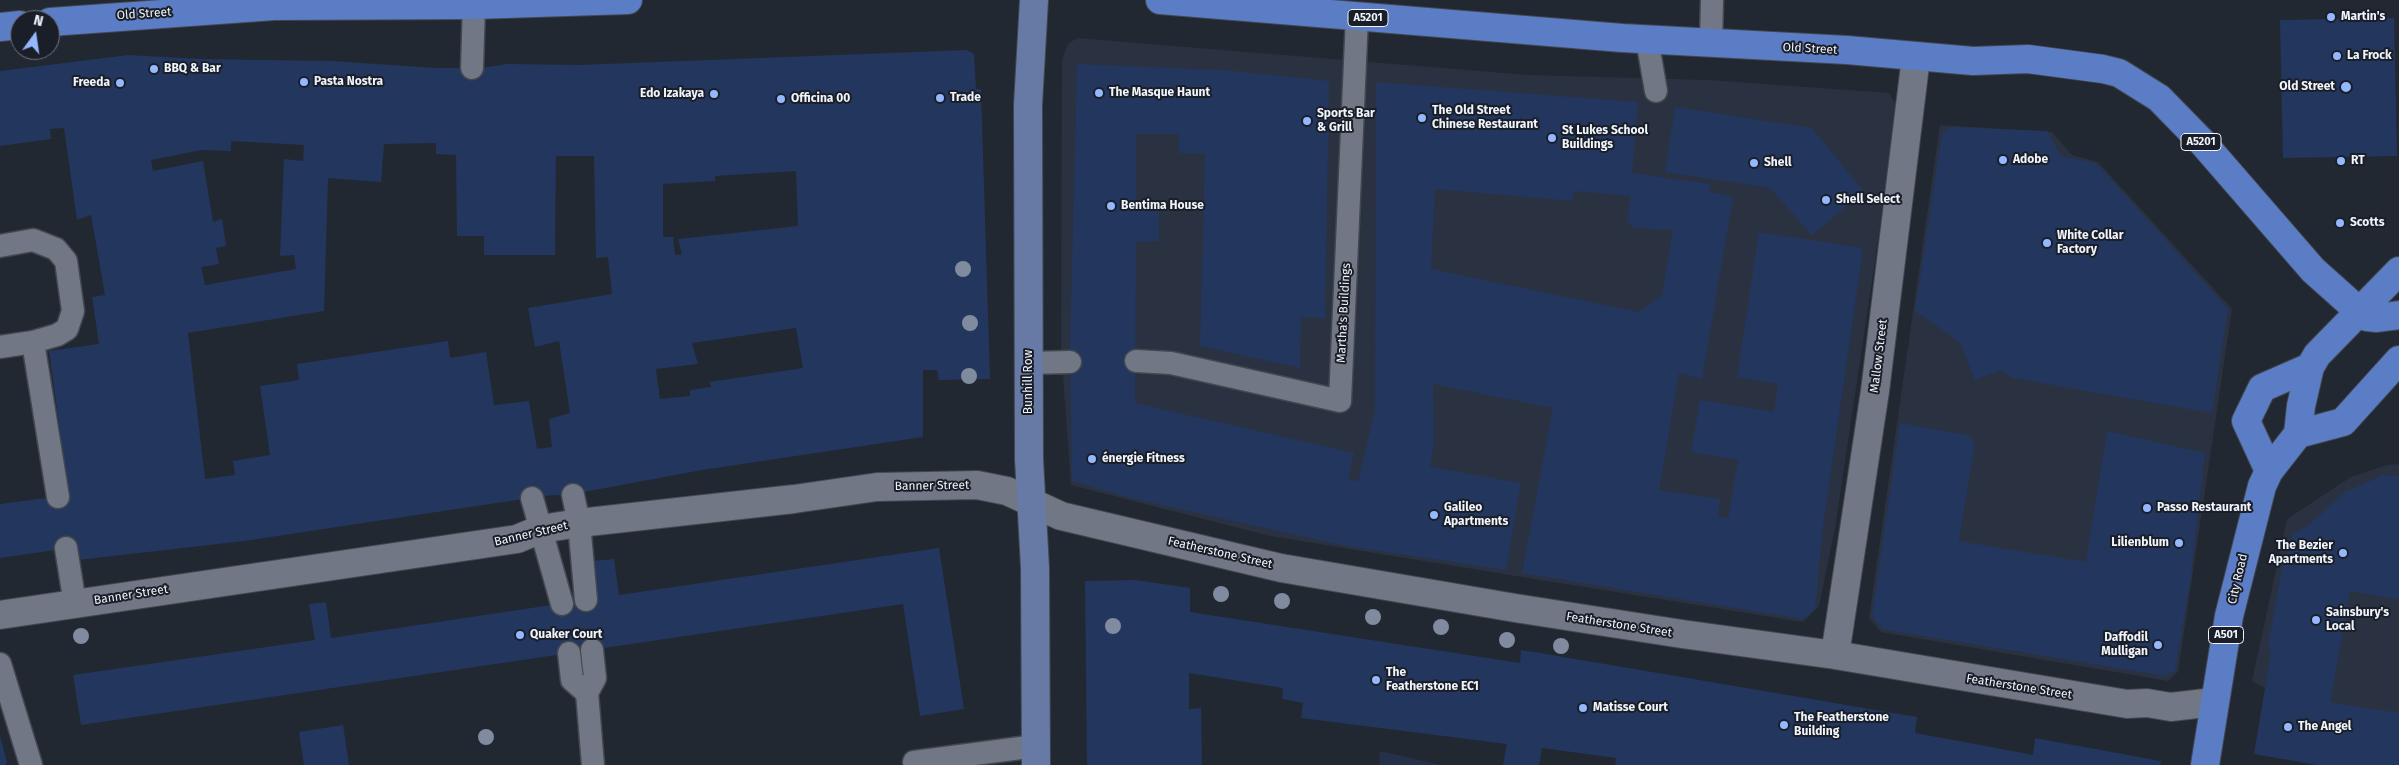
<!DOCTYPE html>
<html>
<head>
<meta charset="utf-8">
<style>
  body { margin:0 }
  #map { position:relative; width:2399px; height:765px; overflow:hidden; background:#222832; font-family:"Fira Sans",sans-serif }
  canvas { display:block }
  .north { position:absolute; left:10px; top:10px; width:50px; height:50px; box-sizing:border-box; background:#191e28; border:1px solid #6f747c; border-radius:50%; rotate:14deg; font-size:14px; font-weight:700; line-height:20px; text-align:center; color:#f0f4fb }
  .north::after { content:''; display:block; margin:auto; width:18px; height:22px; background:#94b7fd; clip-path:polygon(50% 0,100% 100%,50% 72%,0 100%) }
</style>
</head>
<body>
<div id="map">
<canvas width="2399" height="765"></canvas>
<div class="north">N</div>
</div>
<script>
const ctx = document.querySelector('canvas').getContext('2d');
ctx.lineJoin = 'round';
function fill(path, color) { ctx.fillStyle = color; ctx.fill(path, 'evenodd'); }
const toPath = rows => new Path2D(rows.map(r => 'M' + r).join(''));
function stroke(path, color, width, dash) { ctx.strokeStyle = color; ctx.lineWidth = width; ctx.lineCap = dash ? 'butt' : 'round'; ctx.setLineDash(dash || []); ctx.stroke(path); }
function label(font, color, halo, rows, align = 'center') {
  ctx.font = font + ' "Fira Sans",sans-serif'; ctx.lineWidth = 4; ctx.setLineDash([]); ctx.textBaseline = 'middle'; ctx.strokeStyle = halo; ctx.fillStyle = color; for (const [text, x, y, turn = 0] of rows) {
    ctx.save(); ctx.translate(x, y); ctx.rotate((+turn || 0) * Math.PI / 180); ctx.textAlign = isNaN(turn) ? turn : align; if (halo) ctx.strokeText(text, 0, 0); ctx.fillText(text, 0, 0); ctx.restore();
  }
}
fill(toPath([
  [1077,38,1527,75,1708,80,1889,93,1897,106,1886,187,1835,528,1819,606,1803,622,1510,575,1270,536,1071,485,1061,347,1062,60,1068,44],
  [1940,125,2052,132,2072,155,2098,162,2232,309,2178,672,2168,681,1881,632,1869,618],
  [2399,464,2399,765,2312,764,2322,701,2265,688,2252,681,2287,519,2351,477,2387,465]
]), '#2a3242');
fill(toPath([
  [1380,751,1441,765,1379,765]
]), '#25314a');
fill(toPath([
  [2394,18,2397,156,2283,158,2280,20],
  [967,50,974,54,976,89,981,89,990,379,939,380,937,370,923,370,923,437,702,470,573,494,543,496,244,541,78,560,76,547,0,558,0,504,69,495,49,351,99,344,92,297,105,295,91,215,77,220,64,128,50,129,51,139,0,146,0,71,128,55,201,59,331,61,437,68,481,68,507,64,579,65],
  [231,141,304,145,303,161,284,159,280,256,294,255,296,269,205,285,201,267,219,264,216,248,226,246,222,219,213,222,203,161,153,171,151,160,202,150,231,151],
  [436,143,436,154,456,155,457,236,484,236,484,255,555,255,556,156,594,156,596,258,608,257,612,294,528,308,535,347,559,341,570,413,549,419,552,447,537,449,529,401,494,405,486,352,450,358,448,341,297,364,299,380,260,386,270,455,233,461,235,475,205,479,188,333,324,311,328,178,381,182,384,144],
  [796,171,798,226,678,239,682,254,675,255,673,237,663,237,663,184,715,181,715,176],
  [796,328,803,368,709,382,711,387,690,390,690,396,660,399,656,369,698,364,692,343],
  [1077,64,1224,70,1329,81,1325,318,1301,317,1300,368,1200,346,1205,154,1179,153,1179,134,1136,134,1136,206,1159,207,1159,241,1136,242,1135,403,1354,453,1348,478,1358,482,1375,409,1376,82,1638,102,1632,173,1711,184,1709,192,1733,197,1702,379,1679,373,1659,490,1720,499,1718,517,1728,518,1738,460,1691,452,1700,400,1774,412,1778,384,1737,377,1759,232,1863,248,1822,534,1815,610,1802,619,1522,573,1553,408,1433,384,1434,442,1430,467,1521,483,1506,570,1346,546,1131,498,1072,481,1070,348],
  [1435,189,1572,201,1574,191,1631,196,1627,221,1633,228,1673,230,1662,295,1639,312,1431,269],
  [1675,107,1812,128,1864,192,1812,235,1770,188,1665,172],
  [1950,127,2047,131,2061,156,2095,163,2108,176,2228,309,2212,413,2013,378,2001,370,1975,380,1960,342,1915,311,1942,134],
  [1900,423,1967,435,1975,442,1959,541,2086,562,2107,431,2205,453,2190,583,2175,671,2166,676,1882,629,1872,616],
  [2383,475,2399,476,2399,600,2350,591,2330,702,2399,713,2399,765,2317,765,2254,754,2271,652,2268,647,2281,572,2293,534,2309,525,2345,492],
  [939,548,964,709,920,716,903,604,81,725,73,675,315,640,309,604,326,602,331,638,598,598,593,561,614,559,619,595],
  [1136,580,1190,588,1190,612,1520,663,1521,650,1540,653,1917,717,1915,733,1975,744,2033,755,2035,738,2161,761,2160,765,1615,765,1616,758,1542,748,1539,765,1503,765,1507,744,1301,718,1303,703,1282,699,1283,688,1189,673,1189,709,1201,708,1202,765,1087,765,1085,581],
  [343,725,349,765,304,765,299,732],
  [0,736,7,762,5,765,0,765]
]), '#23365d');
const lane = toPath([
  [1647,39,1656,91],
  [1711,43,1712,0],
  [472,68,474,5],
  [0,246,33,240,56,249,66,261,73,311,67,329,57,335,33,342],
  [0,347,33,342,58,497],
  [1136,361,1171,363,1340,401,1357,17],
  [1030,363,1070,362],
  [573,495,579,523,586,600],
  [532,498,562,604],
  [66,548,75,604],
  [592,650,595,678,587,693,593,765],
  [569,653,572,680,587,693],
  [0,664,31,765],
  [914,762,1036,746]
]);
const street = toPath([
  [0,615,517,539,541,529,579,523,794,499,877,487,977,485,1007,491,1061,516,1281,568,1515,608,1682,634,1835,655,2127,704,2147,703,2171,707,2214,702],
  [1835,655,1875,391,1916,57]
]);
const secondary = toPath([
  [1034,0,1028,105,1029,459,1035,568,1036,765]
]);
const primary = toPath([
  [1160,0,1622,38,1847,50,1973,61,2028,59,2103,69,2119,73,2159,98,2202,142,2313,270,2360,312,2367,317,2377,318,2399,315],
  [50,22,274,6,474,5,628,0],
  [0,27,20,25],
  [2298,434,2343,422,2399,360],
  [2269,471,2246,421,2262,388,2310,367],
  [2205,765,2229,616,2262,486,2269,471,2298,434,2301,406,2310,367,2317,355,2399,271]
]);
stroke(lane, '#424750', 25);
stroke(street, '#424750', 30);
stroke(secondary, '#424750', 30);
stroke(primary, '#424750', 30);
stroke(lane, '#717784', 22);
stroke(street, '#717784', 28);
stroke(secondary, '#667aa5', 28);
stroke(primary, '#5b7dc6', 28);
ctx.fillStyle = '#818b9f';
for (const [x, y] of [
  [963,269],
  [970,323],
  [969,376],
  [1221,594],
  [1282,601],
  [1373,617],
  [1113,626],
  [1441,627],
  [81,636],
  [1507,640],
  [1561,646],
  [486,737]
]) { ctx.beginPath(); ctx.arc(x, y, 8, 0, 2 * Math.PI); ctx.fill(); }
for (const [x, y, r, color] of [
  [2331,17,5,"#94b7fd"],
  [2337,56,5,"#94b7fd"],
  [154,69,5,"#94b7fd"],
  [304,82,5,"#94b7fd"],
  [120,83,5,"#94b7fd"],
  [2346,87,6,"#94b7fd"],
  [1099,93,5,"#94b7fd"],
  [714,94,5,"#94b7fd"],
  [940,98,5,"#94b7fd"],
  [781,99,5,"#94b7fd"],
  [1422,118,5,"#94b7fd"],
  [1307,121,5,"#94b7fd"],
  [1552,138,5,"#94b7fd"],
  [2003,160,5,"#94b7fd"],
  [2341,161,5,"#94b7fd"],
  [1754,163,5,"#94b7fd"],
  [1826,200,5,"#94b7fd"],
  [1111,206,5,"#94b7fd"],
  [2340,223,5,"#94b7fd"],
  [2047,243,5,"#94b7fd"],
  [1092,459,5,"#94b7fd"],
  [2147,508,5,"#94b7fd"],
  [1434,515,5,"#94b7fd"],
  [2179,543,5,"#94b7fd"],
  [2343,553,5,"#94b7fd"],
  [2316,620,5,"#94b7fd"],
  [520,635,5,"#94b7fd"],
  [2158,645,5,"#94b7fd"],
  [1376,680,5,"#94b7fd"],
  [1583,708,5,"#94b7fd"],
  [1784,725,5,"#94b7fd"],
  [2288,727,5,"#94b7fd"]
]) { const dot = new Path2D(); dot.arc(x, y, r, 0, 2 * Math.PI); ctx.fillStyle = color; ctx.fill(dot); stroke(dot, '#191e28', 2); }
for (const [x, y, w] of [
  [1368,18,40],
  [2201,142,40],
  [2226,635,35]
]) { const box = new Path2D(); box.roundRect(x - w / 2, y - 8.5, w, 17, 4); ctx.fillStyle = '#191e28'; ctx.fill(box); stroke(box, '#f0f4fb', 1); }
label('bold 11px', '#f0f4fb', null, [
  ["A5201",1368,18],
  ["A5201",2201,142],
  ["A501",2226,635]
]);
label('12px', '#f0f4fb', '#191e28', [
  ["Old Street",144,14,-4],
  ["Old Street",1810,49,3],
  ["Martha's Buildings",1344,313,-87],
  ["Mallow Street",1879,356,-83],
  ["Bunhill Row",1029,382,-90],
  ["Banner Street",932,486,-1],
  ["Banner Street",531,534,-13],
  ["Featherstone Street",1220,553,13],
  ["City Road",2238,579,-77],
  ["Banner Street",131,595,-9],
  ["Featherstone Street",1619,625,9],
  ["Featherstone Street",2019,687,9]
]);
label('bold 12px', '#f0f4fb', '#191e28', [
  ["Martin's",2341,17],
  ["La Frock",2347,56],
  ["BBQ & Bar",164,69],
  ["Pasta Nostra",314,82],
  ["Freeda",110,83,"right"],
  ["Old Street",2335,87,"right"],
  ["The Masque Haunt",1109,93],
  ["Edo Izakaya",704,94,"right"],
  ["Trade",950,98],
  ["Officina 00",791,99],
  ["The Old Street",1432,111],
  ["Chinese Restaurant",1432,125],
  ["Sports Bar",1317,114],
  ["& Grill",1317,128],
  ["St Lukes School",1562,131],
  ["Buildings",1562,145],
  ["Adobe",2013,160],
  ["RT",2351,161],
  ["Shell",1764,163],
  ["Shell Select",1836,200],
  ["Bentima House",1121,206],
  ["Scotts",2350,223],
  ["White Collar",2057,236],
  ["Factory",2057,250],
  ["énergie Fitness",1102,459],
  ["Galileo",1444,508],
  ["Apartments",1444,522],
  ["Passo Restaurant",2157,508],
  ["Lilienblum",2169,543,"right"],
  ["The Bezier",2333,546,"right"],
  ["Apartments",2333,560,"right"],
  ["Sainsbury's",2326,613],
  ["Local",2326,627],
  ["Quaker Court",530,635],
  ["Daffodil",2148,638,"right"],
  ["Mulligan",2148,652,"right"],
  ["The",1386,673],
  ["Featherstone EC1",1386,687],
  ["Matisse Court",1593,708],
  ["The Featherstone",1794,718],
  ["Building",1794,732],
  ["The Angel",2298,727]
], 'left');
</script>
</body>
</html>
